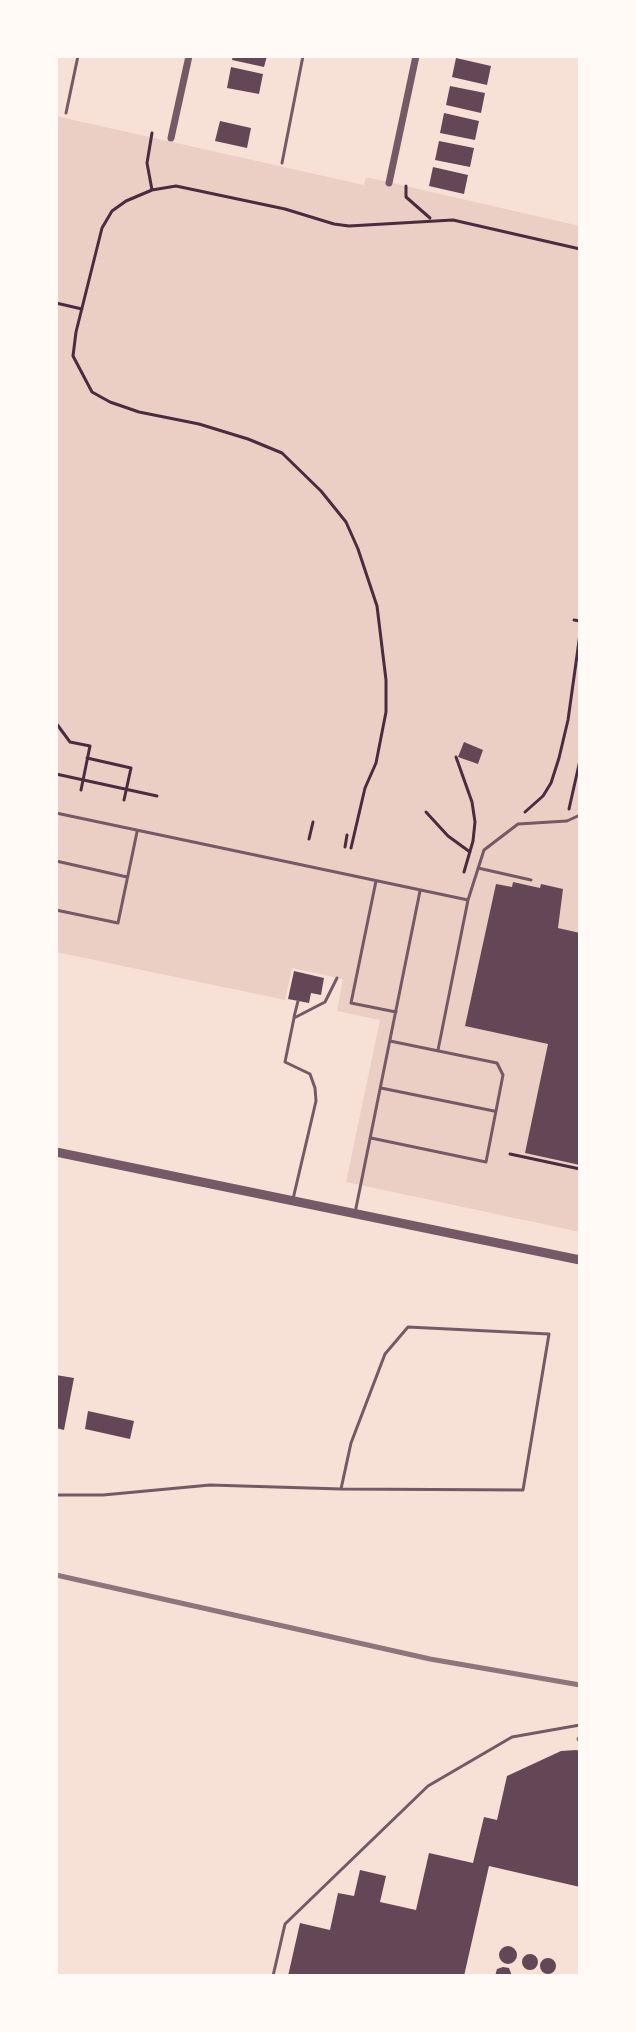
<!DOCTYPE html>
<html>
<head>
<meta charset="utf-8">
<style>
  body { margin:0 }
  #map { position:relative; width:636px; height:2032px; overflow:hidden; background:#f7e1d7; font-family:"PT Sans Narrow",sans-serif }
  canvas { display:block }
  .frame { position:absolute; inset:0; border:58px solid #fffaf5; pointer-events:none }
</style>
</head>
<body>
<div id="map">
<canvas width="636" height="2032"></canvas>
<div class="frame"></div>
</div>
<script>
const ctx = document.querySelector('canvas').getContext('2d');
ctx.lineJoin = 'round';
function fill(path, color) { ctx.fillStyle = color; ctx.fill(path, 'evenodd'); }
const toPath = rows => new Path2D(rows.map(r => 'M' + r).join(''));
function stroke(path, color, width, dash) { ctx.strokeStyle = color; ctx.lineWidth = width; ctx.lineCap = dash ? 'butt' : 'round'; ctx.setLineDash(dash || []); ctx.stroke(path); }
fill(toPath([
  [56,116,364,185,366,177,580,226,580,1232,346,1182,380,1020,337,1011,343,979,292,968,285,1000,56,952]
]), '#ebcfc5');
fill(toPath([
  [233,56,267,56,264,67,232,60],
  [456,58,491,66,487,85,452,77],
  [231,67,263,74,259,94,227,88],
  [450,86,485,93,481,113,446,105],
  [444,113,479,121,475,140,440,133],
  [220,121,251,128,247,148,215,141],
  [439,141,474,148,470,167,435,160],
  [433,167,468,175,464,194,429,186],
  [464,742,483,750,478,764,458,757],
  [513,882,540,888,541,884,563,889,558,928,580,933,580,1165,525,1153,548,1044,465,1026,496,884,512,887],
  [294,971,324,978,321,995,311,993,309,1003,288,999],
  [56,1375,74,1378,64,1430,56,1428],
  [88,1411,134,1421,130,1439,85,1429],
  [576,1750,580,1751,580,1887,489,1866,464,1976,288,1976,300,1923,330,1930,338,1893,354,1896,360,1870,386,1876,380,1902,416,1910,429,1853,473,1863,484,1817,497,1820,507,1776,561,1751],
  '499 1955a9 9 0 1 1 18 0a9 9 0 1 1-18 0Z',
  '522 1962a8 8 0 1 1 16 0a8 8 0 1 1-16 0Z',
  '540 1966a8 8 0 1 1 16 0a8 8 0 1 1-16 0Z',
  [503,1967,509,1968,512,1976,495,1976,497,1969]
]), '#644757');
stroke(toPath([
  [152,133,147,163,152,190],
  [406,186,406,197,430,218],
  [56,303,82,309],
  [574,620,580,621],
  [56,723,70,742,90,746,81,790],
  [456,757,472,802,475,822,473,841,464,872],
  [87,758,131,768,124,800],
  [56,774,157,796],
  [569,809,580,760],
  [426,812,448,836,470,852],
  [525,812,543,796,551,783,559,758,568,720,580,634],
  [309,839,313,822],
  [345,847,347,835],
  [351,848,365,788,376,763,386,712,386,680,377,606,358,549,346,522,321,491,282,453,248,439,199,424,139,412,110,402,92,392,73,356,76,332,102,228,112,211,126,201,152,190,176,186,285,209,334,224,349,226,453,220,580,249],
  [510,1154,580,1169]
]), '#4a2c40', 3);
stroke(toPath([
  [66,113,78,56],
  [282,163,303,56],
  [56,813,468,900],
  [56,861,127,877],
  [478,868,531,880],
  [376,881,351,1003,396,1012],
  [56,910,118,923,137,832],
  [294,1017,298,1001],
  [438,1050,468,900,484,850,518,824,567,821,580,815],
  [381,1088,494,1111],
  [371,1138,486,1162,503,1075,497,1063,390,1041],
  [293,1199,316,1101,315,1088,310,1074,285,1062,294,1018,325,1002,337,978],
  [355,1213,420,891],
  [56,1495,103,1495,210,1485,341,1489,523,1490,549,1334,408,1327,385,1354,351,1443,341,1489],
  [273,1976,285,1924,428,1786,512,1737,580,1725]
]), '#755966', 3);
stroke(toPath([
  [171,138,189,56],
  [389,183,416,56]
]), '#755966', 7);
stroke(toPath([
  [56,1152,580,1260]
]), '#755966', 9);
stroke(toPath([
  [56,1575,430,1659,580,1685],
  [579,1739,580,1739]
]), '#8f747c', 5);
</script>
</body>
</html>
